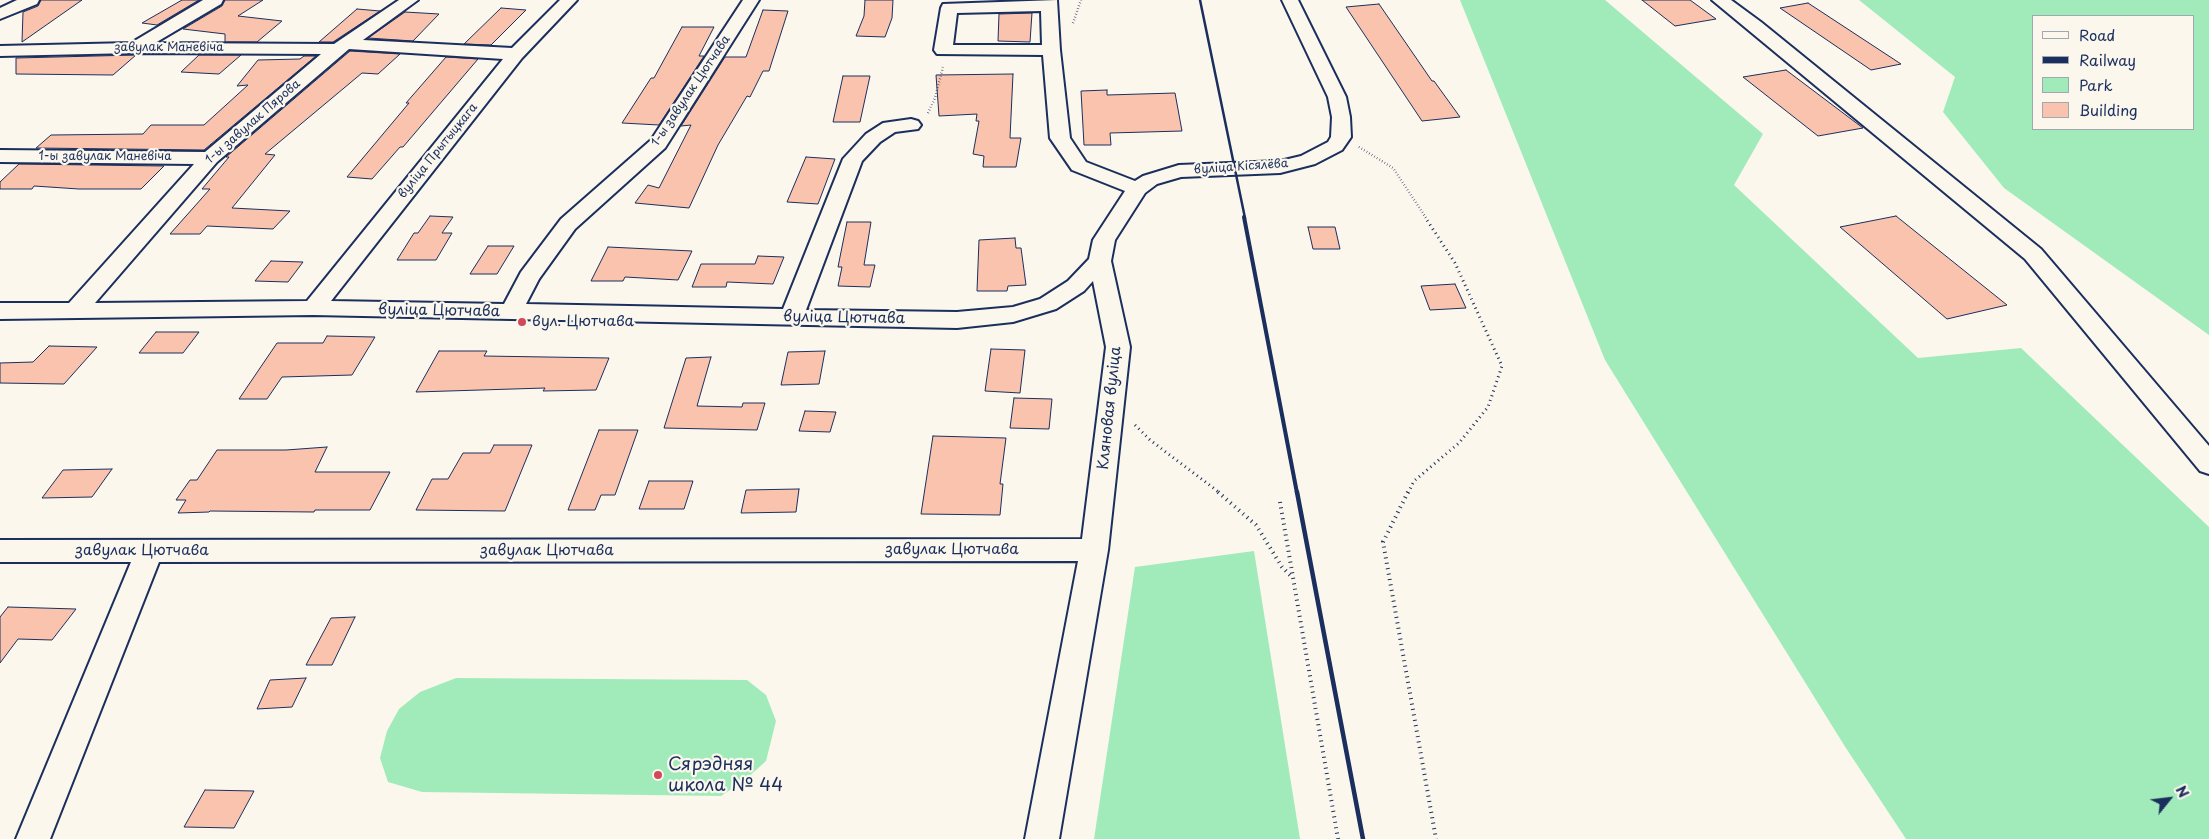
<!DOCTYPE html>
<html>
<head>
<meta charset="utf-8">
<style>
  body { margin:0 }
  #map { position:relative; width:2209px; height:839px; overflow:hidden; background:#fbf7ec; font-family:"Playpen Sans",sans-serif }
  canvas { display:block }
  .legend { position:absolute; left:2032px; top:15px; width:162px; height:115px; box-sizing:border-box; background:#fbf7ec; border:1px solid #a1a7b3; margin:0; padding:6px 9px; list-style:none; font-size:15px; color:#1b2f5e }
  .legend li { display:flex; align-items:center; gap:10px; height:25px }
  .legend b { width:25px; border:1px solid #a1a7b3 }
  .north { position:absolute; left:2144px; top:774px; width:50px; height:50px; -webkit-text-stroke:4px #fbf7ec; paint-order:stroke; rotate:61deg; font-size:14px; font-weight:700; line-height:20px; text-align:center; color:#1b2f5e }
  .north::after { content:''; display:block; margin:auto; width:18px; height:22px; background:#1b2f5e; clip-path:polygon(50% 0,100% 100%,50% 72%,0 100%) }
</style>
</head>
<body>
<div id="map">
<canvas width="2209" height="839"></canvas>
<ul class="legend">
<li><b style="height:6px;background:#fbf7ec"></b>Road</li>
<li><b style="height:6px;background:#1b2f5e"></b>Railway</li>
<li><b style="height:14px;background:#a1ebba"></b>Park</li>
<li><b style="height:14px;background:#fac3ad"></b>Building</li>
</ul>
<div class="north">N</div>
</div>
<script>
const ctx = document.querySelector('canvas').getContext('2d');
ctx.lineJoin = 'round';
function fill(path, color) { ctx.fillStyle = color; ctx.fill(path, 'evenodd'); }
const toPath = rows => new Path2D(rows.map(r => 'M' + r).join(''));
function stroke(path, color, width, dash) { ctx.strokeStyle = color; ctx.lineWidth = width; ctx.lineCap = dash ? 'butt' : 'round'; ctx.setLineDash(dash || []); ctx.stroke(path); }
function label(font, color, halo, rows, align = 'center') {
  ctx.font = font + ' "Playpen Sans",sans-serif'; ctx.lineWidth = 4.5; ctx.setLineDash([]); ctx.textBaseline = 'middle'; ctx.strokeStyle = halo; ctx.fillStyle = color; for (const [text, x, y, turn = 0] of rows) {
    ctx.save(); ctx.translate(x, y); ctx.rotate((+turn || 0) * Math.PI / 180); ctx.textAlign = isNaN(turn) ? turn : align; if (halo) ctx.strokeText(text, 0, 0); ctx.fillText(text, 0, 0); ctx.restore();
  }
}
fill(toPath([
  [1460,0,1605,0,1763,134,1734,185,1918,358,2021,348,2209,527,2209,839,1906,839,1844,745,1605,360],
  [1859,0,2209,0,2209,335,2004,188,1943,112,1955,77],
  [2033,16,2193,16,2193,129,2033,129],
  [1254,551,1300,839,1094,839,1135,567],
  [456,678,747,680,766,695,776,721,766,761,745,780,721,796,422,792,388,782,380,758,387,731,399,709,420,692]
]), '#a1ebba');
const building = toPath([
  [41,0,82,0,22,42,23,12,38,6,41,0],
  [182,0,199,0,157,25,142,23,182,0],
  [225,0,263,0,238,16,282,21,257,42,225,42,225,34,183,29,222,6,225,0],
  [865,0,893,0,892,18,885,37,856,36,864,16,865,0],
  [1642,0,1690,0,1716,19,1675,26,1642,0],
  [1808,3,1901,64,1871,70,1780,8,1808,3],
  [1379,4,1432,81,1434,81,1460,117,1422,121,1346,7,1379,4],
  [501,8,526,10,491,45,464,44,501,8],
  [357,9,380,11,333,42,319,42,357,9],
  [763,10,788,11,769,71,763,71,750,97,747,96,718,145,689,208,635,203,648,185,659,188,691,125,681,126,725,57,746,57,763,10],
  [405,12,439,14,413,41,368,38,405,12],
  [1032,13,1030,42,998,41,999,14,1032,13],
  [682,27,714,27,699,56,704,56,659,125,622,123,651,78,654,78,682,27],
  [350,51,400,54,378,74,362,73,265,154,275,155,232,208,290,211,273,229,207,226,200,234,170,234,210,189,202,189,229,157,226,157,350,51],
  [136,55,113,75,16,74,16,58,136,55],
  [199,55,241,55,219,74,181,72,199,55],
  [304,56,316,56,204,150,36,148,51,135,143,134,151,125,204,125,248,85,237,86,258,60,300,59,304,56],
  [446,57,478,59,403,147,400,147,372,179,347,177,409,103,406,103,446,57],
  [1786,70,1863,128,1818,136,1743,77,1786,70],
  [1013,74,1010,138,1021,138,1016,167,983,167,984,156,973,154,979,121,976,121,977,114,939,116,936,75,1013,74],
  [843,76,870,76,860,122,833,122,843,76],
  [1107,90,1107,95,1175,93,1182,131,1110,133,1111,145,1084,145,1081,91,1107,90],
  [806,157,835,159,818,204,787,202,806,157],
  [19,164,164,166,141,189,79,189,34,186,32,189,0,189,0,182,19,164],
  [430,216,453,217,442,233,452,233,436,260,397,260,414,233,418,233,430,216],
  [1896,216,2007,305,1947,319,1840,227,1896,216],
  [847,222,871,222,864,265,875,265,870,287,838,286,842,267,838,267,847,222],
  [1308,227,1335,227,1340,249,1313,249,1308,227],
  [1015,238,1016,248,1021,248,1026,285,1008,286,1007,291,977,291,979,240,1015,238],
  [488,246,514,246,497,274,470,274,488,246],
  [608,247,692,251,678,280,625,277,623,281,591,281,608,247],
  [758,256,784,257,773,284,727,282,726,287,692,287,701,264,755,264,758,256],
  [271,261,303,262,288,282,255,281,271,261],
  [1455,284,1466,308,1430,310,1421,286,1455,284],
  [156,332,199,332,183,353,139,353,156,332],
  [327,336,375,337,352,375,282,377,267,399,239,399,277,343,323,343,327,336],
  [49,346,97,347,64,384,0,383,0,363,33,362,49,346],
  [991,349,1025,350,1020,393,985,391,991,349],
  [439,351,487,351,484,356,609,358,596,390,543,391,545,388,416,392,439,351],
  [825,351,819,384,781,385,788,352,825,351],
  [711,357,697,406,742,407,743,403,765,403,757,430,664,428,686,358,711,357],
  [1014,398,1052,399,1049,429,1010,428,1014,398],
  [805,411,836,412,830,432,799,431,805,411],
  [599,430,638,430,615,495,601,495,595,510,568,510,599,430],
  [933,436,1006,438,1000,484,1003,484,1000,515,921,514,933,436],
  [494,445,532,445,505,511,416,510,432,479,448,479,463,453,490,453,494,445],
  [327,447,315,472,390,472,370,510,315,510,314,512,210,511,209,512,178,513,186,500,176,500,190,480,197,480,217,450,286,450,327,447],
  [112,469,92,497,42,498,63,470,112,469],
  [649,481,693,481,684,509,639,509,649,481],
  [799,489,796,512,741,513,746,490,799,489],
  [8,607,76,609,52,640,18,639,0,663,0,617,8,607],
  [355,617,332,665,306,665,331,618,355,617],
  [306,678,292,707,257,709,270,680,306,678],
  [205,790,254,791,234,828,184,827,205,790]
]);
fill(building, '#fac3ad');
stroke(building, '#1b2f5e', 1);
const minor = toPath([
  [17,0,39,0,37,4,0,19,0,8,17,0],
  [203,0,223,0,221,4,155,43,334,44,399,0,418,0,363,40,512,48,560,0,577,0,522,58,331,301,504,304,521,272,561,219,651,140,743,0,759,0,665,148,575,229,539,279,526,304,783,309,843,159,866,134,883,123,911,119,918,121,921,125,918,129,895,132,880,142,862,161,806,310,957,312,1013,307,1040,299,1068,281,1089,259,1093,240,1125,191,1072,170,1050,138,1043,55,937,54,934,50,941,8,943,4,1057,0,1060,50,1070,138,1086,162,1135,181,1143,176,1179,165,1280,161,1301,156,1328,142,1331,137,1332,117,1328,97,1282,0,1298,0,1346,97,1350,117,1351,137,1342,150,1315,164,1280,173,1181,177,1157,184,1145,193,1115,240,1111,261,1130,347,1108,550,1059,839,1025,839,1078,561,159,562,50,839,16,839,131,562,0,562,0,540,1082,539,1106,347,1093,281,1084,291,1056,309,1013,322,957,328,313,315,0,319,0,303,69,303,194,164,0,162,0,150,205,152,321,54,134,53,0,56,0,46,131,43,203,0],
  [1041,11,1042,45,953,45,957,13,1041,11],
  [349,49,503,59,307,301,95,303,217,162,349,49],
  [1712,0,1731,0,1761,22,2041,249,2209,446,2209,474,2200,471,2025,259,1712,0]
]);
stroke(minor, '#1b2f5e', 4);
stroke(toPath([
  [1073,23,1081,0],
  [928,113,935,98,943,67],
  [1359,147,1393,168,1426,218]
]), '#1b2f5e', 2.5, [0.5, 2.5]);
stroke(toPath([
  [1135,425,1150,440,1220,493],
  [1408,493,1414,481,1459,443,1488,407,1502,366,1455,263,1425,217]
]), '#1b2f5e', 3, [1, 4]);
stroke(toPath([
  [1218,492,1256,525,1282,567,1293,578],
  [1408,492,1383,542,1436,839],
  [1280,502,1338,839]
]), '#1b2f5e', 4, [1, 4.5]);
fill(minor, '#fbf7ec');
stroke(toPath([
  [1200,0,1245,218]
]), '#1b2f5e', 2.5);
stroke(toPath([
  [1244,217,1297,493]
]), '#1b2f5e', 4);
stroke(toPath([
  [1297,492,1363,839]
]), '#1b2f5e', 4.5);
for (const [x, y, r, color] of [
  [522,322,5,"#d1495b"],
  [658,775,5,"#d1495b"]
]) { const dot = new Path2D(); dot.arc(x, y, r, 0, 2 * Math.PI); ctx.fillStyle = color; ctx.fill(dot); stroke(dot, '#fbf7ec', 2); }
label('12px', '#1b2f5e', '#fbf7ec', [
  ["завулак Маневіча",169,48],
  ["1-ы завулак Цютчава",691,91,-56],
  ["1-ы завулак Пярова",253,122,-41],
  ["вуліца Прытыцкага",438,151,-51],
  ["1-ы завулак Маневіча",105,157],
  ["вуліца Кісялёва",1241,167,-4]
]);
label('15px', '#1b2f5e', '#fbf7ec', [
  ["вуліца Цютчава",439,311,1],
  ["вуліца Цютчава",844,318,1],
  ["Кляновая вуліца",1110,408,-84],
  ["завулак Цютчава",952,550],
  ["завулак Цютчава",142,551],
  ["завулак Цютчава",547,551]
]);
label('15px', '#1b2f5e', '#fbf7ec', [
  ["вул. Цютчава",532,322]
], 'left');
label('18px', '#1b2f5e', '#fbf7ec', [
  ["Сярэдняя",668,765],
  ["школа № 44",668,786]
], 'left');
</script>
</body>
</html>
